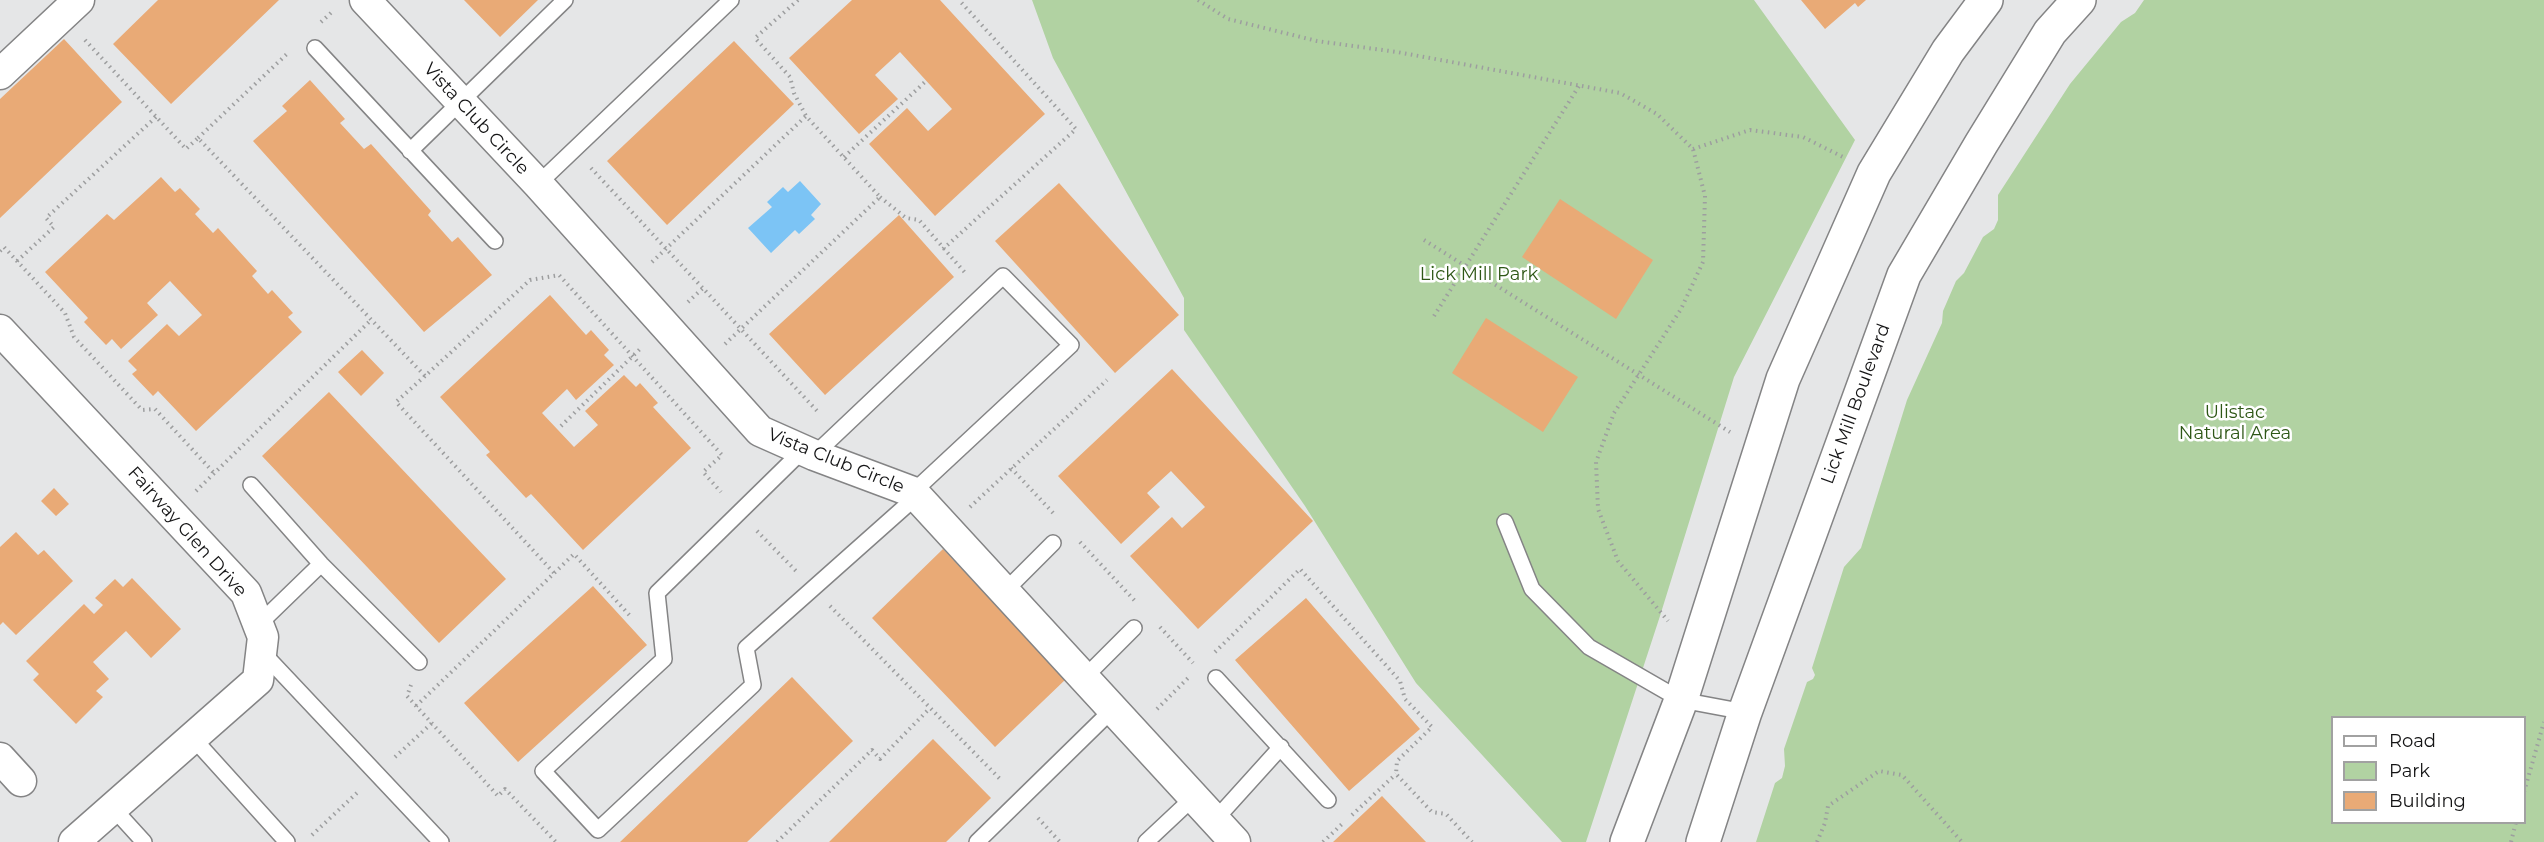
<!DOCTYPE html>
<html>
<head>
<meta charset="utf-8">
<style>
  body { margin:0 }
  #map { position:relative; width:2544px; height:842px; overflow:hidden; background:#e5e6e7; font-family:Montserrat,sans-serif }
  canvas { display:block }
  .legend { position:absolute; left:2331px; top:716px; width:195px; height:108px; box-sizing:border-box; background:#fff; border:2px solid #a1a1a1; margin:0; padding:8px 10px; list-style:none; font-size:18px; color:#141415 }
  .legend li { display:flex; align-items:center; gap:12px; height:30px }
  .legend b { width:30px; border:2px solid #a1a1a1 }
</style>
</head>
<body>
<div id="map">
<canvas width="2544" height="842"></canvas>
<ul class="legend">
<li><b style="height:8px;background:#fff"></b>Road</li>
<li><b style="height:16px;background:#b1d2a2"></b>Park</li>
<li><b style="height:16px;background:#e9aa76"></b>Building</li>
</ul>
</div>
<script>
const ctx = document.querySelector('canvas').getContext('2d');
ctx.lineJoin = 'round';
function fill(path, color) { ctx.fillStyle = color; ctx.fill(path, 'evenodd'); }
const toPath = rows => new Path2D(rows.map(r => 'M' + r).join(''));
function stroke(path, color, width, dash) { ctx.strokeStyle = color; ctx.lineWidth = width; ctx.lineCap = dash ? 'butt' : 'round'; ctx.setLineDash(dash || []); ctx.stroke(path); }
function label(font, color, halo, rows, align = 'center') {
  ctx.font = font + ' Montserrat,sans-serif'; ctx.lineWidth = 5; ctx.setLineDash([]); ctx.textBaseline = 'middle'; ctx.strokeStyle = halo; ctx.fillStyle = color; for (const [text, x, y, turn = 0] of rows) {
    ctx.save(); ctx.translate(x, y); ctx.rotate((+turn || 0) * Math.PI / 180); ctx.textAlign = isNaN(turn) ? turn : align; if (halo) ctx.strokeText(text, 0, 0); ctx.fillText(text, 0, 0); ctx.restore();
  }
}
fill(toPath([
  [1032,0,1754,0,1855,140,1734,377,1660,616,1586,842,1562,842,1416,683,1305,506,1184,330,1184,298,1053,58],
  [2144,0,2544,0,2544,842,1756,842,1775,783,1782,778,1785,766,1784,749,1807,682,1813,679,1815,675,1812,668,1844,567,1861,548,1907,400,1942,323,1943,311,1956,281,1964,273,1983,237,1994,229,1998,220,1998,195,2070,84,2121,22,2135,13],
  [2332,718,2524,718,2524,822,2332,822]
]), '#b1d2a2');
fill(toPath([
  [800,181,821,204,811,215,815,219,799,234,795,230,771,253,748,228,772,207,767,202,783,187,788,192]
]), '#7cc4f5');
fill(toPath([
  [158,0,279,0,171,104,113,44],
  [464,0,538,0,500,37],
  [852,0,940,0,1045,114,935,216,869,144,907,108,928,131,952,109,900,52,875,75,898,99,859,134,789,58],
  [1801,0,1866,0,1858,7,1855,3,1825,29],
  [64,39,122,102,0,218,0,99],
  [734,41,794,104,667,225,607,161],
  [310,80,345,119,340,123,364,149,371,144,431,211,428,215,452,242,458,237,492,275,424,332,253,141,287,111,282,106],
  [161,177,175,192,180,188,200,209,195,214,213,233,218,228,257,271,252,276,268,294,272,290,293,313,288,317,302,332,196,431,158,391,153,396,132,374,137,370,128,361,167,324,179,336,202,315,170,281,147,303,158,315,121,349,112,339,106,345,84,322,88,318,45,272,107,214,114,220],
  [1059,183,1179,315,1115,373,995,241],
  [1560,199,1653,260,1616,319,1522,257],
  [899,215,954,277,825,395,769,334],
  [550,295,586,335,591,330,609,350,604,355,614,365,576,400,567,389,542,413,574,447,598,425,585,411,624,375,636,387,640,383,658,403,653,407,691,448,583,550,531,494,526,498,486,455,490,452,440,397],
  [1486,318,1578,377,1543,432,1452,373],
  [362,350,384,373,361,396,338,372],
  [1172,369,1313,521,1198,629,1130,556,1172,517,1182,528,1205,507,1171,471,1147,493,1160,507,1121,544,1058,476],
  [329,392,506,579,439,643,262,456],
  [54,488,69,504,56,516,41,501],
  [16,532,38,555,44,550,73,581,16,635,3,622,0,625,0,547],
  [943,549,1066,679,995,747,872,618],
  [132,578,181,629,151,658,126,631,93,662,109,679,96,691,103,697,76,724,33,680,39,674,26,661,84,604,94,614,103,605,95,598,115,579,123,587],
  [593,586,647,645,518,762,464,703],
  [1306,598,1420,729,1349,791,1235,660],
  [792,677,853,741,747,842,620,842],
  [933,739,991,798,946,842,829,842],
  [1382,796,1426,842,1333,842]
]), '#e9aa76');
const service = toPath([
  [315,48,495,241],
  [410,151,565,0],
  [538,184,731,0],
  [803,450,657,593,664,659,543,771,598,830,753,685,746,648,917,496],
  [814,455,1003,276,1071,345,913,492],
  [251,485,321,564,419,662],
  [1505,522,1532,589,1589,647,1681,700,1745,712],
  [1005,591,1053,543],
  [258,625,321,564],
  [262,652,441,842],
  [1084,678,1134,628],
  [1216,678,1328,800],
  [193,738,287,842],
  [113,808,144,842],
  [1215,820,1281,747],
  [977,842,1113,709],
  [1146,842,1194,797]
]);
const minor = toPath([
  [365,0,538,184,760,431,814,455,913,492,1235,842],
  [0,74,79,0],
  [0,330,246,593,263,637,258,680,74,842],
  [0,758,21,781]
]);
const secondary = toPath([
  [1627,842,1681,700,1783,379,1874,173,1948,51,1986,0],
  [1703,842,1745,712,1904,275,1981,144,2050,32,2079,0]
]);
stroke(service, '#848485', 18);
stroke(minor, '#848485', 33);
stroke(secondary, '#848485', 36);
stroke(toPath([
  [798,0,755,38,790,77,794,93,806,116],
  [1198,0,1228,19,1317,41,1397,52,1620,93,1657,114,1693,149,1705,196,1703,262,1681,309,1614,413,1596,462,1598,509,1618,561,1668,621],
  [321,22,333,11],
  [85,40,186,149,198,138,425,376,530,280,559,275,722,455,703,472,721,492],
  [198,138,289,52],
  [1693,149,1750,130,1803,137,1843,157],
  [844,157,926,81],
  [591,168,819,413],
  [880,197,906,218,919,220,967,275],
  [1424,240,1730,432],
  [943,249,1076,129,959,0],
  [0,251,4,247,65,313,74,337,142,410,155,409,214,473],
  [17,261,54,227,46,218,156,117],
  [652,262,806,116,880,197,725,344],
  [688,302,703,288],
  [1434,316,1579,86],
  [425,376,396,402,555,574],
  [561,426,640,349],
  [1011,468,1056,516],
  [196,491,371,320],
  [970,507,1107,380],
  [757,531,796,571],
  [1080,542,1136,602],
  [830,606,1001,780],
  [1160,627,1193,663],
  [1215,652,1300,569,1400,681,1405,699,1432,727,1397,761,1396,774,1432,812,1446,814,1472,842],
  [411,685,407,696,498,796,505,789,556,842],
  [416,706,574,554,632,618],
  [1157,709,1190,676],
  [395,757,432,723],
  [2524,792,2544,722],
  [1352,815,1396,774],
  [1038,818,1060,842],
  [312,835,359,791],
  [777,842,872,750,880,759,930,708],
  [1323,842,1342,824],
  [1817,842,1825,823,1828,806,1879,771,1902,775,1962,842],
  [2511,842,2516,822]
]), '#9d9e9f', 4, [1.5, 4.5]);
stroke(service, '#fff', 15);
stroke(minor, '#fff', 30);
stroke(secondary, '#fff', 33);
label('18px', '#141415', '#fff', [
  ["Vista Club Circle",476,119,47],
  ["Lick Mill Boulevard",1856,404,-70],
  ["Vista Club Circle",836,461,22],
  ["Fairway Glen Drive",187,532,48]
]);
label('18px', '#2e5716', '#fff', [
  ["Lick Mill Park",1479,275],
  ["Ulistac",2235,413],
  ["Natural Area",2235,434]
]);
</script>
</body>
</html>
